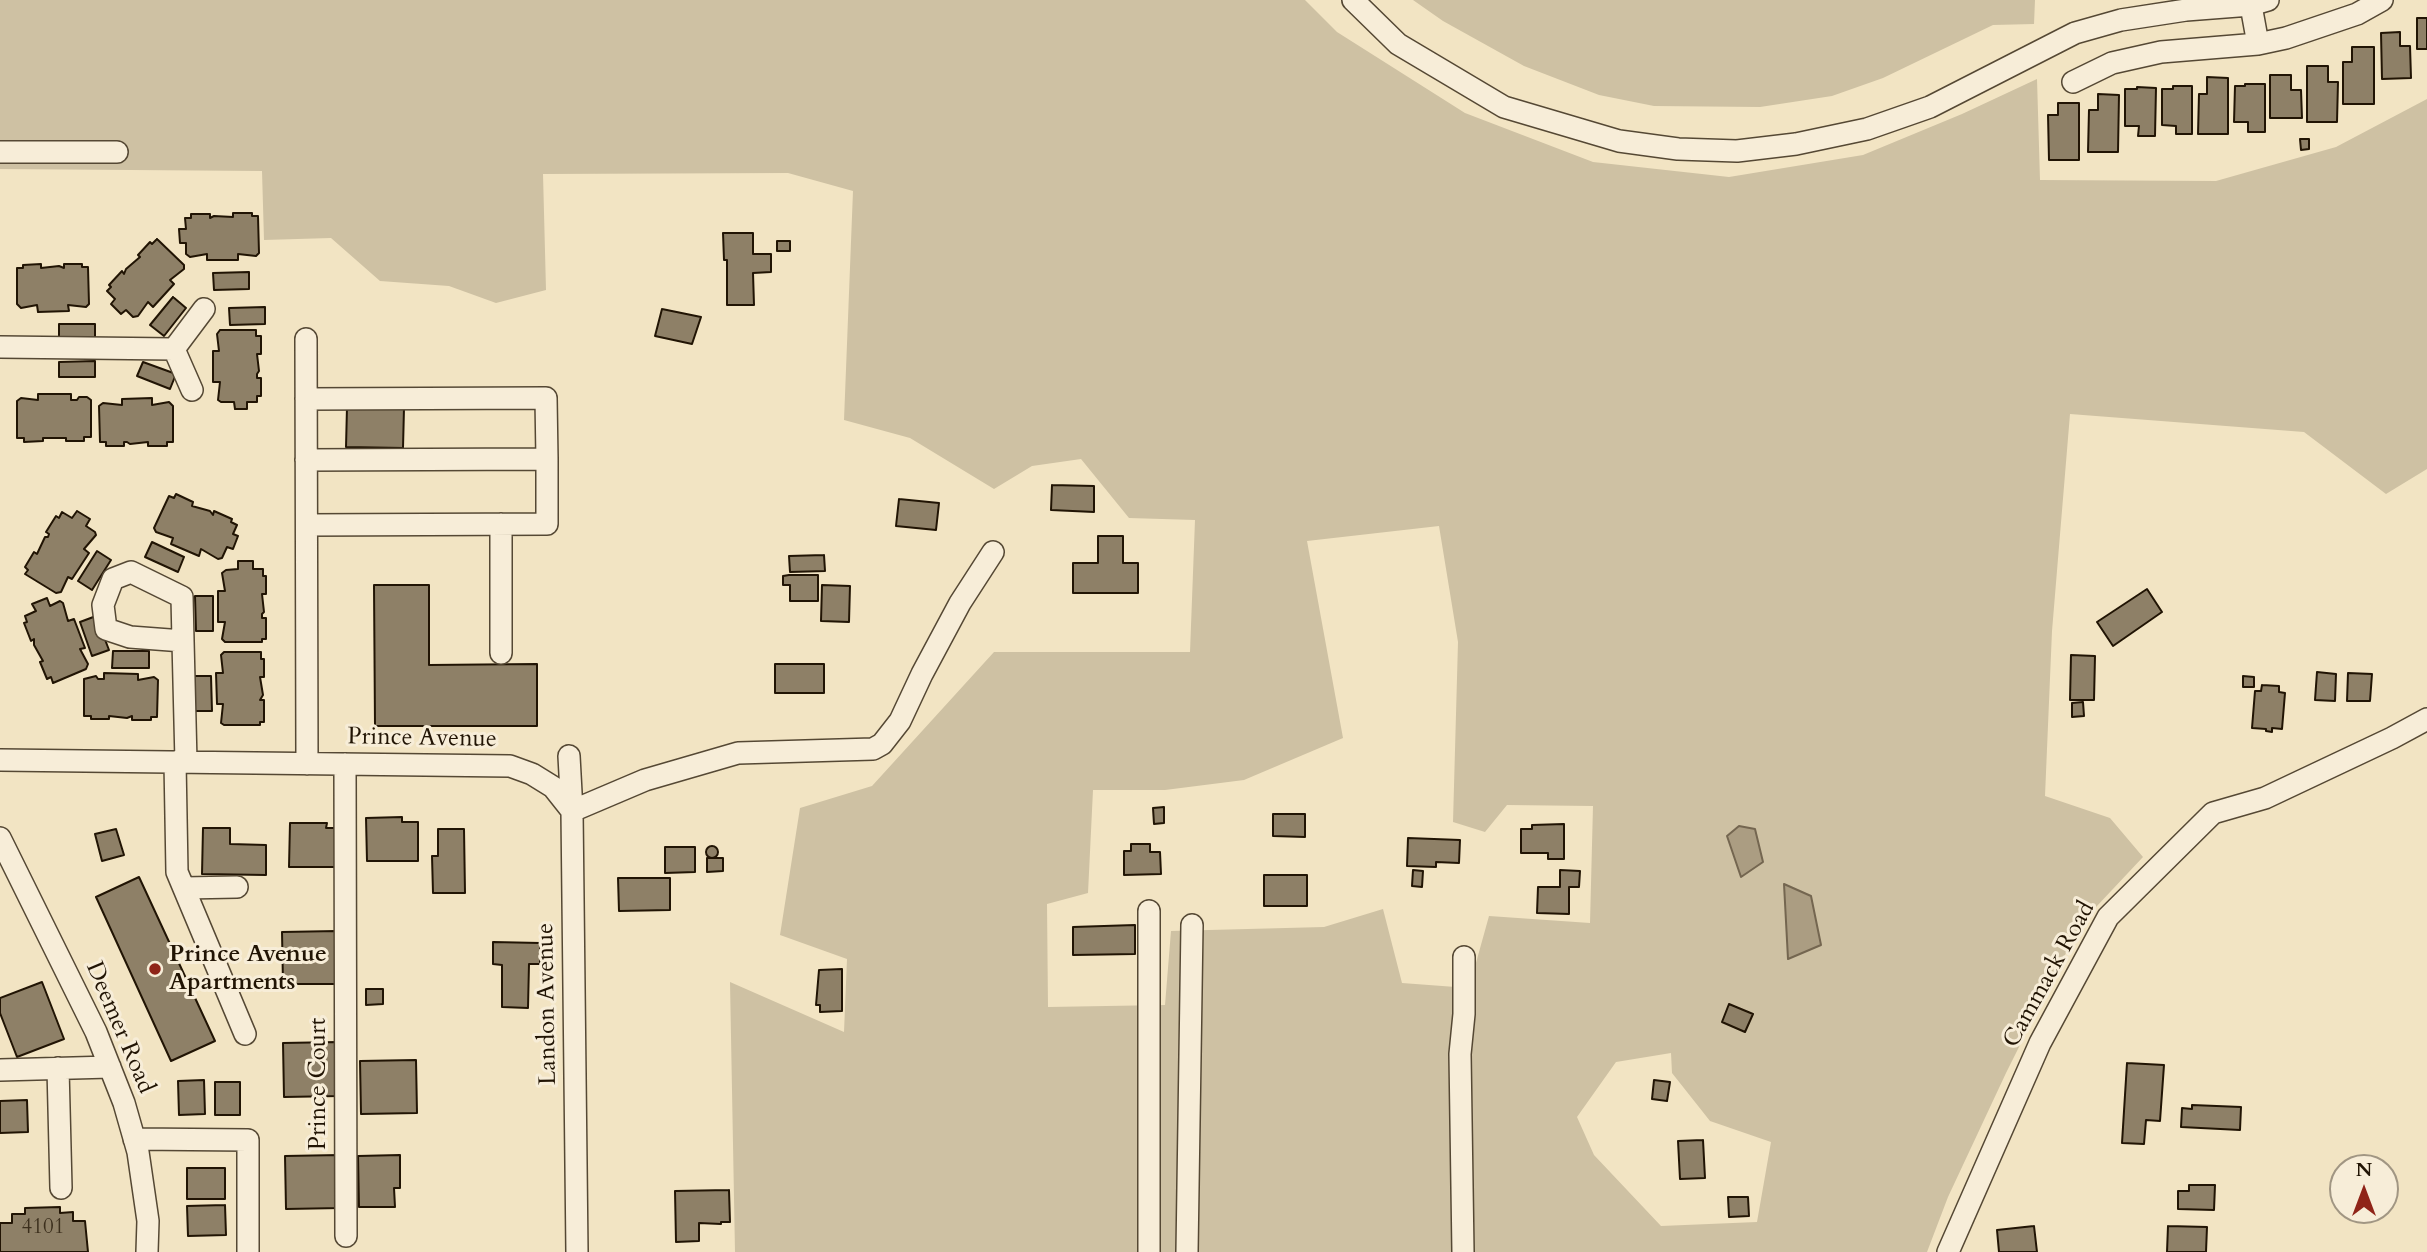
<!DOCTYPE html>
<html>
<head>
<meta charset="utf-8">
<style>
  body { margin:0 }
  #map { position:relative; width:2427px; height:1252px; overflow:hidden; background:#f2e4c3; font-family:Cardo,serif }
  canvas { display:block }
  .north { position:absolute; left:2329px; top:1154px; width:70px; height:70px; box-sizing:border-box; background:#f7edd8; border:2px solid #a19683; border-radius:50%; rotate:0deg; font-size:19px; font-weight:700; line-height:28px; text-align:center; color:#211404 }
  .north::after { content:''; display:block; margin:auto; width:24px; height:32px; background:#8f2418; clip-path:polygon(50% 0,100% 100%,50% 72%,0 100%) }
</style>
</head>
<body>
<div id="map">
<canvas width="2427" height="1252"></canvas>
<div class="north">N</div>
</div>
<script>
const ctx = document.querySelector('canvas').getContext('2d');
ctx.lineJoin = 'round';
function fill(path, color) { ctx.fillStyle = color; ctx.fill(path, 'evenodd'); }
const toPath = rows => new Path2D(rows.map(r => 'M' + r).join(''));
function stroke(path, color, width, dash) { ctx.strokeStyle = color; ctx.lineWidth = width; ctx.lineCap = dash ? 'butt' : 'round'; ctx.setLineDash(dash || []); ctx.stroke(path); }
function label(font, color, halo, rows, align = 'center') {
  ctx.font = font + ' Cardo,serif'; ctx.lineWidth = 6; ctx.setLineDash([]); ctx.textBaseline = 'middle'; ctx.strokeStyle = halo; ctx.fillStyle = color; for (const [text, x, y, turn = 0] of rows) {
    ctx.save(); ctx.translate(x, y); ctx.rotate((+turn || 0) * Math.PI / 180); ctx.textAlign = isNaN(turn) ? turn : align; if (halo) ctx.strokeText(text, 0, 0); ctx.fillText(text, 0, 0); ctx.restore();
  }
}
fill(toPath([
  [0,0,1305,0,1337,32,1465,113,1593,162,1729,177,1863,155,1962,114,2037,79,2040,180,2216,181,2336,147,2427,99,2427,469,2386,494,2304,432,2070,414,2052,631,2045,796,2110,818,2143,857,2081,923,2006,1073,1948,1197,1927,1252,735,1252,730,982,844,1032,847,959,780,935,800,808,872,786,994,652,1190,652,1195,520,1129,518,1081,459,1032,466,994,489,910,438,844,420,853,191,788,173,543,174,546,290,496,303,449,286,380,281,331,238,264,240,262,171,0,169],
  [1439,526,1458,642,1453,822,1485,832,1507,805,1593,806,1590,923,1489,916,1469,988,1402,983,1383,909,1324,927,1171,931,1165,1005,1048,1007,1047,904,1088,893,1093,790,1165,790,1244,780,1343,738,1307,541],
  [1671,1053,1672,1073,1710,1121,1771,1142,1757,1222,1661,1226,1594,1155,1577,1117,1616,1062],
  [1413,0,2035,0,2034,24,1993,25,1883,78,1832,96,1760,107,1654,106,1599,95,1524,66,1443,21]
]), '#cec1a3');
const water = toPath([
  [1739,826,1755,829,1763,862,1741,877,1727,836,1739,826],
  [1784,884,1811,896,1821,945,1788,959,1784,884]
]);
fill(water, '#ab9d82');
stroke(water, '#746650', 2);
const building = toPath([
  [2417,18,2427,18,2427,49,2417,49,2417,18],
  [2400,32,2400,46,2410,46,2411,78,2382,79,2381,33,2400,32],
  [2352,47,2374,47,2374,104,2343,104,2343,62,2352,62,2352,47],
  [2307,66,2328,66,2328,82,2338,82,2337,122,2307,122,2307,66],
  [2270,75,2291,75,2291,90,2301,90,2302,118,2270,118,2270,75],
  [2207,77,2228,78,2228,134,2198,134,2199,94,2207,94,2207,77],
  [2245,84,2265,84,2265,132,2248,132,2248,122,2234,122,2235,86,2245,86,2245,84],
  [2173,86,2192,86,2192,134,2176,134,2176,126,2162,125,2162,89,2173,89,2173,86],
  [2137,87,2156,88,2155,136,2138,136,2139,126,2125,126,2125,89,2137,89,2137,87],
  [2098,94,2119,95,2118,152,2088,152,2089,110,2098,110,2098,94],
  [2058,103,2079,103,2079,160,2049,160,2048,115,2058,115,2058,103],
  [2300,139,2309,139,2309,149,2301,150,2300,139],
  [233,213,252,213,252,216,258,216,259,253,256,256,238,254,238,260,207,260,207,254,190,257,186,254,186,243,180,243,179,229,186,229,185,218,191,218,191,214,210,214,210,218,214,216,233,217,233,213],
  [723,233,753,233,753,254,771,254,771,272,753,273,754,305,727,305,727,260,724,260,723,233],
  [157,239,184,265,184,269,170,280,174,284,153,307,148,302,138,316,133,317,126,310,121,314,111,304,115,299,107,291,111,287,109,285,122,271,124,274,126,269,140,257,138,255,150,242,152,244,157,239],
  [777,241,790,241,790,251,777,251,777,241],
  [41,264,41,268,59,266,64,268,64,264,82,264,82,267,88,267,89,304,86,307,68,305,69,311,38,312,37,305,21,308,17,304,17,268,23,268,23,265,41,264],
  [249,272,249,289,214,290,213,273,249,272],
  [173,297,186,308,164,336,150,325,173,297],
  [265,307,265,324,230,325,229,308,265,307],
  [662,309,701,317,692,344,655,336,662,309],
  [59,324,95,324,95,340,59,341,59,324],
  [220,330,256,330,256,336,261,336,261,354,257,354,259,371,257,374,257,378,261,378,261,396,257,396,257,402,247,402,247,409,235,409,234,402,221,402,218,400,220,382,213,382,213,351,219,351,217,334,220,330],
  [95,361,95,377,59,377,59,362,95,361],
  [143,362,176,374,170,389,137,376,143,362],
  [38,394,71,394,71,400,77,400,79,397,87,397,91,400,91,437,84,437,84,441,66,441,66,438,43,438,43,441,24,442,24,438,17,438,17,401,21,398,38,400,38,394],
  [152,398,152,405,169,402,173,406,173,442,167,442,167,446,148,446,148,442,130,444,127,442,124,442,124,446,106,446,106,442,100,442,99,406,103,403,122,405,122,399,152,398],
  [347,407,404,408,403,448,346,447,347,407],
  [1052,485,1094,486,1094,512,1051,510,1052,485],
  [176,494,193,502,192,506,210,511,213,515,214,511,232,519,231,522,237,525,233,534,238,536,233,549,227,547,222,558,218,559,201,549,199,556,171,544,173,538,156,532,154,528,169,496,174,498,176,494],
  [899,499,939,503,936,530,896,526,899,499],
  [77,511,90,519,86,526,95,532,96,535,84,549,89,553,72,579,68,577,61,592,56,593,25,574,28,570,25,567,34,552,37,554,45,537,48,537,49,534,46,532,56,516,59,518,62,512,72,518,77,511],
  [1098,536,1123,536,1123,563,1138,563,1138,593,1073,593,1073,563,1098,563,1098,536],
  [152,542,184,557,178,572,145,557,152,542],
  [97,551,111,560,92,590,78,581,97,551],
  [824,555,825,571,790,572,789,556,824,555],
  [238,561,253,561,253,569,263,569,263,576,266,576,266,594,262,594,264,612,262,614,262,618,266,618,266,639,262,639,262,642,225,642,222,639,225,622,218,622,218,591,225,591,222,573,226,570,238,569,238,561],
  [789,575,818,575,818,601,790,601,790,585,783,585,783,576,789,575],
  [374,585,429,585,429,665,537,664,537,726,375,726,374,585],
  [822,585,850,586,849,622,821,621,822,585],
  [2147,589,2162,612,2113,646,2097,622,2147,589],
  [195,596,213,596,213,631,196,631,195,596],
  [47,598,50,606,60,601,63,603,68,621,74,619,85,648,80,649,88,664,86,669,53,683,51,677,47,679,40,662,43,661,34,645,34,639,31,641,24,623,27,622,25,616,36,611,32,604,47,598],
  [96,616,109,650,92,656,80,622,96,616],
  [113,651,149,651,149,668,112,668,113,651],
  [224,652,261,652,261,659,264,659,264,677,260,677,263,695,260,700,264,700,264,722,260,722,260,725,224,725,221,723,223,704,217,704,216,673,223,673,221,655,224,652],
  [2071,655,2095,656,2094,700,2070,700,2071,655],
  [775,664,824,664,824,693,775,693,775,664],
  [2317,672,2336,674,2335,701,2315,700,2317,672],
  [104,673,138,674,138,680,154,677,158,680,157,717,151,717,151,720,132,720,132,716,127,718,109,716,109,719,91,719,91,716,84,716,84,679,96,676,98,679,104,679,104,673],
  [2348,673,2372,674,2370,701,2347,701,2348,673],
  [194,676,211,676,212,711,194,711,194,676],
  [2243,676,2254,677,2254,687,2243,687,2243,676],
  [2262,685,2279,686,2279,692,2285,693,2282,729,2272,728,2272,732,2266,731,2266,729,2252,728,2255,691,2261,691,2262,685],
  [2083,702,2084,716,2072,717,2072,703,2083,702],
  [1164,807,1164,823,1154,824,1153,808,1164,807],
  [1273,814,1305,814,1305,837,1273,836,1273,814],
  [402,817,402,822,418,822,418,861,367,861,366,818,402,817],
  [290,823,327,823,326,828,343,828,342,867,289,867,290,823],
  [1564,824,1564,859,1548,859,1548,853,1521,853,1521,829,1532,829,1532,825,1564,824],
  [203,828,230,828,230,844,266,845,266,875,202,874,203,828],
  [116,829,124,855,102,861,95,834,116,829],
  [438,829,464,829,465,893,433,893,432,856,438,856,438,829],
  [1408,838,1460,840,1459,863,1436,862,1436,867,1407,866,1408,838],
  [1131,844,1150,844,1150,852,1160,852,1161,874,1124,875,1124,851,1131,851,1131,844],
  '706 852a6 6 0 1 1 12 0a6 6 0 1 1-12 0Z',
  [665,847,695,847,695,872,665,873,665,847],
  [707,858,723,858,723,871,707,872,707,858],
  [1413,870,1423,871,1422,887,1412,886,1413,870],
  [1560,870,1580,871,1579,887,1569,887,1569,914,1537,913,1538,887,1560,887,1560,870],
  [1264,875,1307,875,1307,906,1264,906,1264,875],
  [139,877,215,1041,171,1061,96,897,139,877],
  [618,878,670,878,670,910,619,911,618,878],
  [1135,925,1135,954,1073,955,1073,927,1135,925],
  [337,931,338,984,283,984,282,932,337,931],
  [493,942,540,943,540,964,529,964,528,1008,502,1007,502,965,493,964,493,942],
  [842,969,842,1011,820,1012,820,1005,816,1005,819,970,842,969],
  [42,982,64,1039,17,1057,0,1013,0,998,42,982],
  [366,989,383,989,383,1004,366,1005,366,989],
  [1729,1004,1753,1014,1745,1032,1722,1022,1729,1004],
  [338,1042,339,1096,284,1097,283,1043,338,1042],
  [416,1060,417,1113,361,1114,360,1061,416,1060],
  [2127,1063,2164,1065,2160,1121,2146,1120,2144,1144,2122,1143,2127,1063],
  [204,1080,205,1114,179,1115,178,1081,204,1080],
  [1654,1080,1670,1082,1667,1101,1652,1099,1654,1080],
  [215,1082,240,1082,240,1115,215,1115,215,1082],
  [27,1100,28,1132,0,1133,0,1101,27,1100],
  [2192,1105,2241,1107,2240,1130,2181,1127,2182,1108,2192,1109,2192,1105],
  [1703,1140,1705,1178,1680,1179,1678,1141,1703,1140],
  [340,1155,341,1208,286,1209,285,1156,340,1155],
  [400,1155,400,1188,394,1188,395,1207,359,1207,358,1156,400,1155],
  [187,1168,225,1168,225,1199,187,1199,187,1168],
  [2189,1185,2215,1185,2214,1210,2178,1209,2178,1191,2189,1191,2189,1185],
  [729,1190,730,1222,721,1222,721,1224,699,1223,699,1241,676,1242,675,1191,729,1190],
  [1728,1197,1748,1197,1749,1216,1729,1217,1728,1197],
  [225,1205,226,1235,188,1236,187,1206,225,1205],
  [60,1207,60,1213,73,1212,73,1221,85,1221,88,1252,0,1252,0,1223,12,1223,12,1214,25,1214,25,1208,60,1207],
  [2034,1226,2037,1252,1999,1252,1997,1230,2034,1226],
  [2168,1226,2207,1227,2206,1252,2167,1252,2168,1226]
]);
fill(building, '#8e8067');
stroke(building, '#211404', 2);
const minor = toPath([
  [1353,0,1398,44,1504,107,1619,141,1678,149,1737,151,1796,144,1867,129,1930,107,2075,33,2121,20,2186,10,2251,5,2268,0],
  [2250,0,2258,44],
  [2073,82,2112,63,2161,52,2258,44,2286,38,2357,14,2382,0],
  [0,152,117,152],
  [306,339,307,764],
  [0,347,174,349,204,309],
  [174,349,192,390],
  [306,399,546,398,547,459,547,524,307,525],
  [306,460,547,459],
  [501,524,501,653],
  [183,641,130,637,106,629,103,605,113,579,131,572,182,597,183,641,186,762],
  [569,756,572,811,577,1252],
  [0,760,510,766,532,774,553,787,572,811,645,780,738,753,873,749,882,744,900,721,922,674,960,603,993,552],
  [175,762,177,872,245,1034],
  [345,764,346,1236],
  [0,838,96,1032,124,1103,138,1152,148,1221,147,1252],
  [184,888,237,887],
  [58,1068,61,1188],
  [0,1070,110,1067],
  [134,1139,248,1140,248,1252],
  [1149,1252,1149,911],
  [1187,1252,1192,925],
  [1463,1252,1460,1054,1464,1014,1464,957],
  [1948,1252,2040,1043,2108,917,2213,813,2265,798,2392,738,2427,719]
]);
stroke(minor, '#554834', 24);
stroke(minor, '#f7edd8', 21);
for (const [x, y, r, color] of [
  [155,969,7,"#8f2418"]
]) { const dot = new Path2D(); dot.arc(x, y, r, 0, 2 * Math.PI); ctx.fillStyle = color; ctx.fill(dot); stroke(dot, '#f7edd8', 2.5); }
label('21px', '#3c2f1d', null, [
  ["4101",43,1228]
]);
label('24px', '#211404', '#f7edd8', [
  ["Prince Avenue",422,739,1],
  ["Cammack Road",2050,975,-61],
  ["Landon Avenue",548,1004,-91],
  ["Deemer Road",119,1028,67],
  ["Prince Court",319,1084,-90]
]);
label('bold 24px', '#211404', '#f7edd8', [
  ["Prince Avenue",169,955],
  ["Apartments",169,983]
], 'left');
</script>
</body>
</html>
